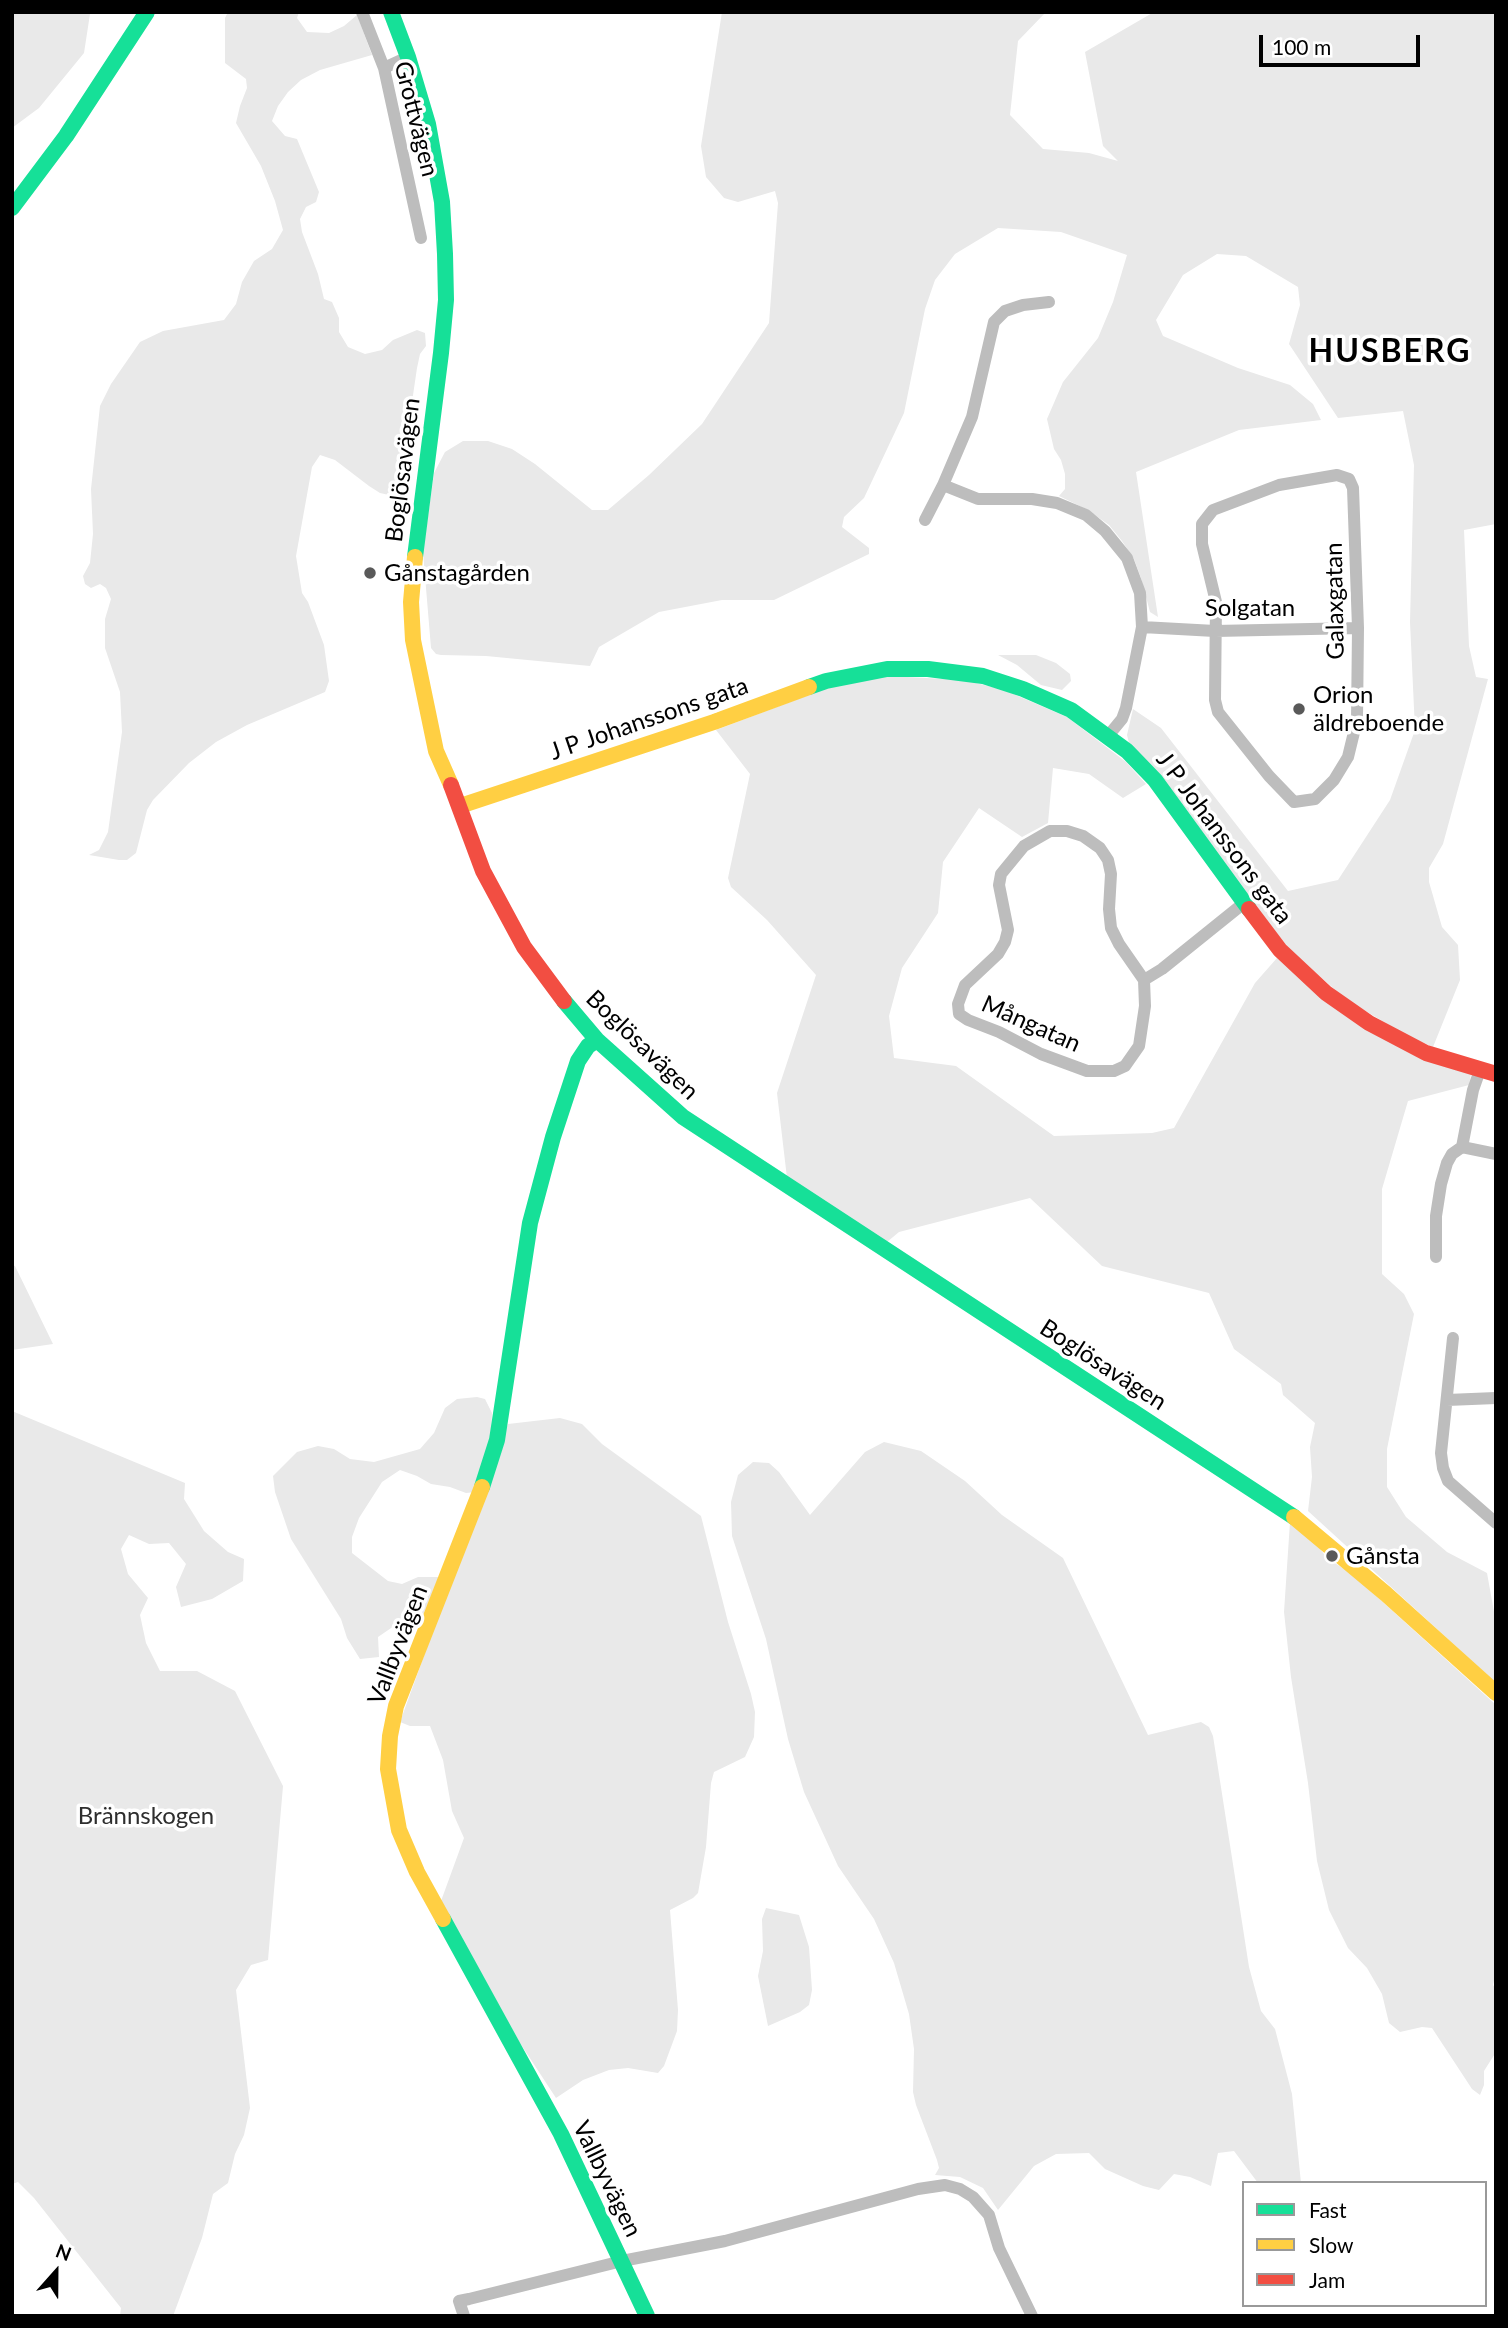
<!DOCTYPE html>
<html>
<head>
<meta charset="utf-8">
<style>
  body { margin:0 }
  #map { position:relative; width:1508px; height:2328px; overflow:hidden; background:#fff; font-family:Lato,sans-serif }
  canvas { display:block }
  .frame { position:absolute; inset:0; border:14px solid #000; pointer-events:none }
  .legend { position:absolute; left:1242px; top:2181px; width:245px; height:126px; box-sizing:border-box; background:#fff; border:2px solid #999; margin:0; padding:9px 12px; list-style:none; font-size:21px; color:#000 }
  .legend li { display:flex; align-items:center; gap:14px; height:35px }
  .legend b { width:35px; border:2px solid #999 }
  .north { position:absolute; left:21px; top:2237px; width:70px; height:70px; -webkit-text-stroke:5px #fff; paint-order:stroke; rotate:21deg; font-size:19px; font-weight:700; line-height:28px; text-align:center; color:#000 }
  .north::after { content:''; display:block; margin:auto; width:24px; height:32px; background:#000; clip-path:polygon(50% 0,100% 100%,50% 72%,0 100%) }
  .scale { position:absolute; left:1259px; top:35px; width:161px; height:32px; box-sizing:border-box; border:4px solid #000; border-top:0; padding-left:9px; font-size:21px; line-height:24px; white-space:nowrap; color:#000; -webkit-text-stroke:5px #fff; paint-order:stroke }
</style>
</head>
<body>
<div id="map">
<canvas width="1508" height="2328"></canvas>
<div class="frame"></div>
<ul class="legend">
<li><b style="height:9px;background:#16e098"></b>Fast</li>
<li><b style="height:9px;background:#ffcf43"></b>Slow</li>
<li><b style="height:9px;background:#f24e42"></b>Jam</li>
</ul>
<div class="north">N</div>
<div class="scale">100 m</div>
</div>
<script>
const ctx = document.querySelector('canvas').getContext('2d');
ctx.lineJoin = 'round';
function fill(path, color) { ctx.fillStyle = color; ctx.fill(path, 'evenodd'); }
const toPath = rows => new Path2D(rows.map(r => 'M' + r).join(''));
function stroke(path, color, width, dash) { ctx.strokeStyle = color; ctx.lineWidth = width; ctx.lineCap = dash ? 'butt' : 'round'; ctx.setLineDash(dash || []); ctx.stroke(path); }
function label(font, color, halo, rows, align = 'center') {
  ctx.font = font + ' Lato,sans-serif'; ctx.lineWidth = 7; ctx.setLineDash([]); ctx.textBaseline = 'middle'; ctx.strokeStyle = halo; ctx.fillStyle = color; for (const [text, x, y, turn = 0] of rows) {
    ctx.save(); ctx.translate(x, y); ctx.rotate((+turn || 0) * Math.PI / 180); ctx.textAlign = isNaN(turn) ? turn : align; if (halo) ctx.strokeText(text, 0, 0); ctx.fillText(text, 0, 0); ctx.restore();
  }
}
fill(toPath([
  [12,12,90,14,84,53,39,108,12,128],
  [228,12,299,12,297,18,307,32,329,33,344,26,357,15,372,55,320,70,301,80,288,92,278,106,272,121,285,136,297,139,319,192,316,202,306,207,300,219,302,232,318,274,324,299,332,302,339,318,339,332,348,347,365,354,382,350,393,340,417,330,425,333,426,346,420,354,417,368,398,497,380,493,369,486,335,460,320,455,312,467,296,556,302,593,308,602,324,645,329,681,325,692,247,725,216,742,189,763,153,800,147,810,136,853,127,860,119,860,89,855,99,850,108,832,122,732,120,692,105,648,105,619,111,599,106,588,100,584,91,588,85,584,83,576,90,563,93,534,91,489,100,406,111,384,140,342,163,331,224,320,236,304,242,282,254,261,272,249,283,230,275,201,261,166,236,123,240,106,247,88,246,79,225,63,225,18],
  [722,12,1046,12,1018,41,1010,115,1043,149,1089,153,1118,161,1103,146,1085,52,1154,12,1496,12,1496,524,1464,530,1469,646,1476,677,1488,679,1443,844,1429,868,1429,882,1442,927,1458,945,1460,980,1433,1047,1397,1031,1349,1002,1291,951,1130,747,1127,735,1133,709,1161,728,1288,891,1338,880,1390,800,1415,730,1410,622,1414,465,1403,411,1338,418,1289,344,1300,305,1298,287,1246,256,1217,254,1183,275,1156,320,1163,336,1238,368,1290,385,1313,404,1321,420,1239,430,1136,472,1158,617,1150,612,1141,578,1134,559,1122,541,1109,525,1088,510,1059,496,1065,489,1065,474,1061,460,1054,449,1047,419,1063,382,1098,338,1113,302,1127,255,1061,232,998,228,955,254,935,280,925,309,904,413,864,498,844,517,842,527,869,548,869,554,774,600,722,600,659,612,599,647,590,666,486,656,441,655,436,654,431,648,423,552,434,473,445,452,463,441,488,441,512,449,535,464,592,510,608,510,649,475,702,424,769,323,778,203,775,191,738,202,724,198,706,177,701,146],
  [998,655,1036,655,1056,663,1070,674,1071,681,1062,690,1041,685,1017,665],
  [888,676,964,680,1004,690,1067,717,1126,762,1146,784,1123,798,1089,774,1053,768,1048,823,1022,837,979,808,943,862,938,913,902,968,889,1016,894,1058,956,1066,1054,1136,1152,1133,1174,1128,1255,983,1277,958,1471,1074,1469,1085,1408,1101,1382,1189,1382,1274,1404,1294,1414,1314,1387,1449,1387,1487,1406,1517,1447,1552,1487,1573,1496,1623,1496,1683,1308,1511,1312,1477,1310,1447,1315,1423,1283,1395,1281,1384,1234,1349,1209,1293,1102,1266,1030,1198,899,1232,887,1242,787,1178,777,1093,816,975,767,920,731,887,728,878,750,774,716,730,827,688],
  [12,1265,15,1266,53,1344,12,1350],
  [477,1397,485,1399,492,1413,491,1436,476,1492,466,1493,450,1487,431,1484,417,1476,400,1470,382,1482,359,1518,352,1537,352,1553,388,1581,402,1584,418,1577,439,1577,421,1620,397,1624,378,1637,379,1657,360,1659,347,1638,341,1619,291,1539,275,1492,273,1476,297,1452,318,1446,334,1449,350,1459,374,1462,420,1449,434,1433,445,1408,457,1399],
  [12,1411,185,1483,184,1499,204,1531,228,1552,244,1559,243,1581,212,1599,181,1607,176,1587,186,1564,169,1543,149,1544,129,1535,121,1549,128,1574,148,1598,140,1615,146,1643,160,1671,197,1671,235,1691,283,1786,268,1960,251,1965,236,1990,250,2108,244,2135,235,2154,228,2183,213,2194,202,2238,173,2316,120,2316,121,2308,34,2198,18,2182,12,2184],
  [560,1418,582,1424,602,1444,701,1516,728,1622,751,1694,755,1712,754,1737,745,1757,714,1772,711,1783,706,1847,698,1893,693,1898,670,1910,678,2010,677,2031,664,2066,658,2073,628,2068,609,2070,583,2080,556,2098,520,2043,441,1901,464,1838,452,1811,443,1760,430,1726,410,1726,400,1722,508,1424],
  [884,1442,921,1451,965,1481,1002,1515,1063,1558,1148,1735,1201,1722,1209,1727,1213,1736,1249,1967,1261,2011,1275,2029,1292,2094,1301,2183,1258,2183,1234,2151,1218,2153,1211,2186,1190,2177,1174,2174,1159,2190,1143,2186,1105,2169,1089,2153,1056,2154,1034,2166,998,2210,983,2188,960,2177,935,2175,939,2168,937,2160,916,2105,913,2092,914,2049,909,2014,894,1963,874,1919,838,1866,804,1792,788,1739,766,1639,732,1536,731,1502,738,1475,753,1462,769,1463,779,1472,810,1515,865,1452],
  [1290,1522,1314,1541,1327,1558,1352,1574,1496,1705,1496,1972,1493,1985,1496,1990,1496,2052,1484,2071,1484,2085,1480,2095,1472,2089,1432,2028,1422,2027,1400,2032,1389,2023,1382,1994,1367,1968,1348,1948,1329,1910,1317,1861,1308,1783,1291,1677,1284,1612],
  [766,1908,799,1915,809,1947,812,1990,809,2005,800,2012,768,2026,758,1976,763,1951,762,1919]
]), '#e9e9e9');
stroke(toPath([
  [362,12,384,68,421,238],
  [384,68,408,57],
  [1049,302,1023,305,1005,311,994,322,972,417,943,485,978,499,1032,499,1057,503,1086,515,1105,531,1127,558,1140,593,1142,627,1126,708,1122,719,1108,736],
  [1337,475,1349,479,1353,488,1358,628,1357,720,1348,757,1334,780,1315,799,1294,802,1269,776,1218,712,1215,700,1216,602,1202,544,1202,524,1213,510,1279,485,1337,475],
  [925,520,943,485],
  [1142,627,1215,631,1358,628],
  [1050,831,1067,831,1083,836,1100,848,1108,860,1111,874,1109,909,1111,928,1119,944,1144,980,1145,1006,1139,1046,1125,1066,1114,1071,1087,1071,1041,1054,999,1032,968,1020,959,1014,958,1004,965,985,998,954,1005,942,1008,930,999,885,1001,874,1024,846,1050,831],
  [1144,980,1162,969,1244,903],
  [1480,1070,1473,1090,1462,1147,1496,1154],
  [1436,1257,1436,1216,1441,1184,1447,1163,1452,1154,1462,1147],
  [1453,1338,1441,1453,1443,1468,1448,1481,1496,1523],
  [1447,1400,1496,1398],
  [464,2316,459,2301,469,2299,622,2261,725,2241,918,2189,945,2185,960,2189,973,2197,989,2215,999,2248,1032,2316]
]), '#bdbdbd', 12);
stroke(toPath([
  [391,12,408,57,428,124,442,202,445,254,446,300,441,353,415,557],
  [12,208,66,136,147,12],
  [809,687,826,681,887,669,928,669,983,676,1023,689,1071,710,1127,751,1155,780,1249,909],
  [564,1001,597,1040,683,1117,1294,1517],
  [482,1487,497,1440,530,1223,553,1137,578,1061,588,1046,597,1040],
  [443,1919,561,2134,647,2316]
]), '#16e098', 16);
stroke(toPath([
  [415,557,411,602,413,640,436,751,451,785],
  [460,806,714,722,809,687],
  [1294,1517,1386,1594,1496,1693],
  [443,1919,417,1872,399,1830,388,1769,390,1736,396,1706,482,1487]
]), '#ffcf43', 16);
stroke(toPath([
  [451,785,483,871,524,947,564,1001],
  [1249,909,1280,950,1326,993,1369,1023,1426,1053,1496,1074]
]), '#f24e42', 16);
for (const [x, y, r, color] of [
  [370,573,7,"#595959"],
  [1299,709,7,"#595959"],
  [1332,1556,7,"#595959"]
]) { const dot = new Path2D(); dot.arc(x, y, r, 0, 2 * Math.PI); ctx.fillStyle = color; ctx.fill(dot); stroke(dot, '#fff', 2.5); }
label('24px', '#000', '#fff', [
  ["Grottvägen",416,119,76],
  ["Boglösavägen",403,470,-83],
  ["Galaxgatan",1335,601,-91],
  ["Solgatan",1250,608],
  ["J P Johanssons gata",649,719,-19],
  ["J P Johanssons gata",1224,838,53],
  ["Mångatan",1031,1024,24],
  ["Boglösavägen",642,1045,44],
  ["Boglösavägen",1103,1365,33],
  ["Vallbyvägen",398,1645,-69],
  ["Vallbyvägen",607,2179,64]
]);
label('24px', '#000', '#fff', [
  ["Gånstagården",384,573],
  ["Orion",1313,695],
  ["äldreboende",1313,723],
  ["Gånsta",1346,1556]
], 'left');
label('24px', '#2e2e2e', '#fff', [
  ["Brännskogen",146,1816]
]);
ctx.letterSpacing = '2px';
label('bold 32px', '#000', '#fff', [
  ["HUSBERG",1390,352]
]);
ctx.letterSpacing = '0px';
</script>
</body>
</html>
